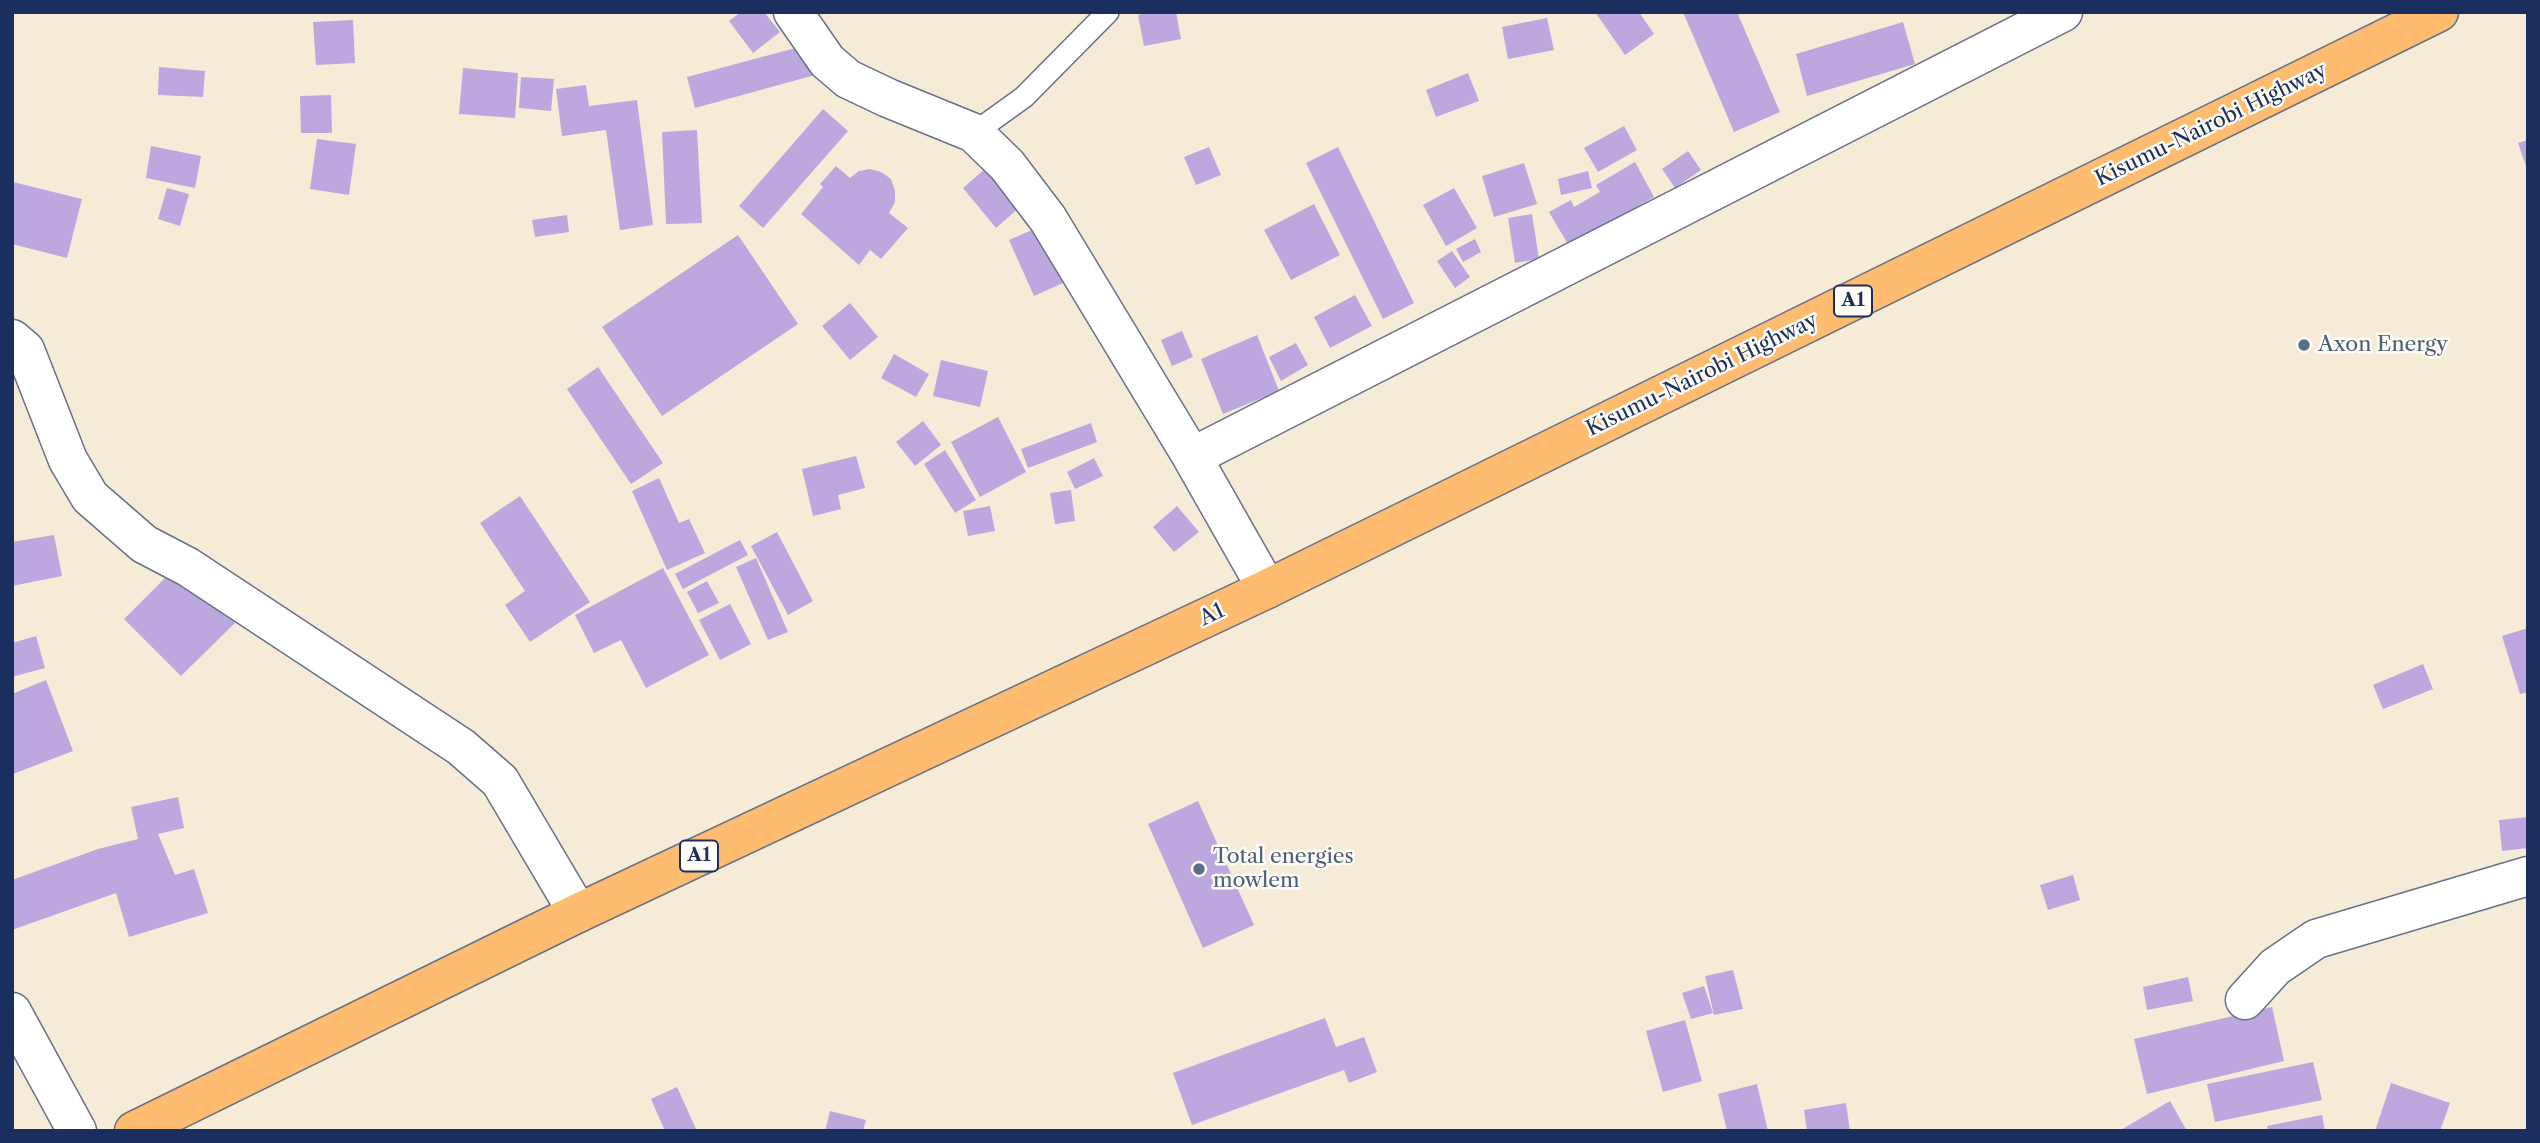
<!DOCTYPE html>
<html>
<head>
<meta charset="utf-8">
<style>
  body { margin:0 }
  #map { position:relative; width:2540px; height:1143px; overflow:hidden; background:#f5ebd7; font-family:"Libre Caslon Text",serif }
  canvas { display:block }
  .frame { position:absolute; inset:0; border:14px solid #1b2f5e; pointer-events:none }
</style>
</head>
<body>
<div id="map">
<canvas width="2540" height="1143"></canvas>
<div class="frame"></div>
</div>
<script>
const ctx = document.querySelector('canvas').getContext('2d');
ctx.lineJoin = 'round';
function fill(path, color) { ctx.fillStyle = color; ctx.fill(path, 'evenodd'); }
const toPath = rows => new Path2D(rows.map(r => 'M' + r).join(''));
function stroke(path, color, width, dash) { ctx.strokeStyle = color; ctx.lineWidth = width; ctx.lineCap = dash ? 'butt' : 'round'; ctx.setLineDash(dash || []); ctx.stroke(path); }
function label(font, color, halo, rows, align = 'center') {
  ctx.font = font + ' "Libre Caslon Text",serif'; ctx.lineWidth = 5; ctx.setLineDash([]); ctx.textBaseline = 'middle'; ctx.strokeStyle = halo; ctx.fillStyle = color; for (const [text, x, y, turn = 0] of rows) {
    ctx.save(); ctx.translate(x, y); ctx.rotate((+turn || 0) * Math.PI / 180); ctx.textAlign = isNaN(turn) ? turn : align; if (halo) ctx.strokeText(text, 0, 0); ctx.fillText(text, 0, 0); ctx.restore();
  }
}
fill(toPath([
  [741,12,764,12,780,32,753,53,729,21],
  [1152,12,1176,12,1181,39,1144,46,1138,15],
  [1595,12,1639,12,1654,34,1625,55],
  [1683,12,1737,12,1780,112,1734,132],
  [1547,18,1554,50,1508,59,1502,27],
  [353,20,355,63,316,65,313,22],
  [1903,22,1915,64,1807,96,1796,54],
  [807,45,815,75,695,108,687,77],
  [159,67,205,71,203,97,158,95],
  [463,68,518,73,515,118,459,114],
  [1468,73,1479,101,1436,117,1426,90],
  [521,77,554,79,551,111,519,108],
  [586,85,589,106,637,100,653,225,620,230,606,130,562,136,556,89],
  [331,95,332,133,301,133,300,96],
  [823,109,848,131,763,228,739,206],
  [1624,126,1637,150,1598,172,1584,148],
  [697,130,702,223,666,224,662,132],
  [317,139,356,144,349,195,310,189],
  [2528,140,2528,169,2527,169,2518,143],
  [151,146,201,156,195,188,146,178],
  [1209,147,1221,175,1196,185,1184,157],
  [1338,147,1414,303,1383,319,1306,163],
  [1688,151,1701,170,1675,188,1662,169],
  [1635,162,1654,197,1569,246,1549,212,1571,200,1574,207,1600,192,1596,185],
  [992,163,1026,202,996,228,963,188],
  [1524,163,1537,204,1494,217,1482,176],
  [836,166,850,178,859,171,870,169,881,172,891,179,895,191,895,202,889,213,908,228,881,259,870,250,859,265,801,214,823,187,820,184],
  [1588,171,1592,188,1561,195,1558,179],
  [13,182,82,199,67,258,12,244],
  [167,188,189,194,180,226,158,219],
  [1454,188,1477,228,1446,246,1423,205],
  [1314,204,1340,255,1291,280,1264,230],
  [1532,214,1539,259,1515,263,1508,218],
  [567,215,569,232,535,237,532,220],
  [1039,227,1063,283,1034,296,1009,240],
  [738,235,798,324,662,416,602,327],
  [1475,239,1481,252,1463,262,1456,249],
  [1452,251,1470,277,1455,288,1437,261],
  [1355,295,1372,326,1330,348,1314,317],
  [850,303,878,337,850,360,822,326],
  [1182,331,1193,357,1172,366,1161,340],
  [1257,335,1279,391,1223,414,1201,359],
  [1296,343,1308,365,1281,381,1269,357],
  [894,354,929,374,916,397,881,378],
  [941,360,988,371,980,407,933,396],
  [598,367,663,463,631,484,567,389],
  [998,417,1026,472,980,497,951,442],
  [923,421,941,445,915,466,896,442],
  [1091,423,1097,442,1028,468,1021,449],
  [945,450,976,500,955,513,924,464],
  [856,456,865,488,838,495,841,509,813,516,802,469],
  [1094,458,1103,476,1075,489,1067,472],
  [659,478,679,523,689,519,705,553,667,570,632,491],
  [1071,490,1075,521,1055,524,1050,493],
  [520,496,590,602,530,642,505,605,525,591,480,523],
  [990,506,995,531,968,536,963,511],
  [1177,506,1199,532,1174,552,1153,527],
  [777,532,813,601,788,615,751,546],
  [54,535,62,576,12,586,12,542],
  [740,540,748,555,683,589,675,574],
  [756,558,788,632,768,640,736,567],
  [178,565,235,623,181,676,124,619],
  [663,568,709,655,646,688,621,640,594,653,575,615],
  [707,581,719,603,698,613,687,592],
  [730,604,751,644,720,660,699,620],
  [2528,628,2528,692,2520,694,2502,636],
  [36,636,45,668,12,677,12,643],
  [2423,664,2433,689,2383,709,2373,685],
  [46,680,73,751,13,774,12,694],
  [178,797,184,828,158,834,175,875,194,869,208,913,129,937,116,893,12,930,12,880,98,849,138,839,131,807],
  [1198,801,1254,925,1203,948,1148,824],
  [2528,817,2528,848,2502,851,2499,820],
  [2073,875,2080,900,2048,910,2040,885],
  [1733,970,1743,1009,1714,1015,1705,976],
  [2188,977,2193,1001,2147,1010,2143,987],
  [1704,986,1713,1013,1691,1019,1682,993],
  [2272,1007,2284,1061,2147,1094,2134,1039],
  [1325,1018,1336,1047,1364,1037,1377,1072,1349,1083,1344,1070,1192,1125,1173,1073],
  [1685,1020,1702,1081,1663,1092,1646,1031],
  [2313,1062,2322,1100,2215,1122,2207,1084],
  [2391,1083,2450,1103,2440,1131,2375,1131],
  [1757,1084,1768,1131,1727,1131,1718,1094],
  [677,1087,696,1129,693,1131,665,1131,651,1099],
  [2170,1101,2187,1131,2119,1131],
  [1846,1103,1850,1131,1807,1131,1804,1110],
  [830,1111,866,1120,863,1131,825,1131],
  [2322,1115,2325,1131,2268,1131,2267,1126]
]), '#bda7df');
const lane = toPath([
  [974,133,1024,97,1108,12]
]);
const street = toPath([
  [793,12,827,61,848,79,888,98,974,133,1007,165,1048,219,1192,457,1267,589],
  [12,339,25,350,68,460,90,497,144,544,188,567,461,747,500,781,578,913],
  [1192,457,2063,12],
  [2245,1000,2275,967,2316,939,2528,876],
  [12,1012,77,1131]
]);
const highway = toPath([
  [134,1131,578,913,1267,589,2439,12]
]);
stroke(lane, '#677188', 24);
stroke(street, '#677188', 41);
stroke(highway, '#677188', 41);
stroke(lane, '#fff', 21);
stroke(street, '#fff', 38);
stroke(highway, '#fdbc70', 38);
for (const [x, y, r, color] of [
  [2304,345,7,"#5c6f8a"],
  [1199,869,7,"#5c6f8a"]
]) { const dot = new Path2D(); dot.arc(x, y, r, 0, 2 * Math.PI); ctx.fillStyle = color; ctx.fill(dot); stroke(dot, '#fdfcf7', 2.5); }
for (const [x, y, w] of [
  [1853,301,38],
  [699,856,38]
]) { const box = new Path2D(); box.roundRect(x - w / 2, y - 15.5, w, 31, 5); ctx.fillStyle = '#fdfcf7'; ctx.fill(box); stroke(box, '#1b2f5e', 2); }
label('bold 19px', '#1b2f5e', null, [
  ["A1",1853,301],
  ["A1",699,856]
]);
label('21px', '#1b2f5e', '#fdfcf7', [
  ["Kisumu-Nairobi Highway",2211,125,-26],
  ["Kisumu-Nairobi Highway",1702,375,-26],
  ["A1",1212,615,-25]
]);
label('21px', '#4e5e75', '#fdfcf7', [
  ["Axon Energy",2318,345],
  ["Total energies",1213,857],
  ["mowlem",1213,881]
], 'left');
</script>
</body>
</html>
